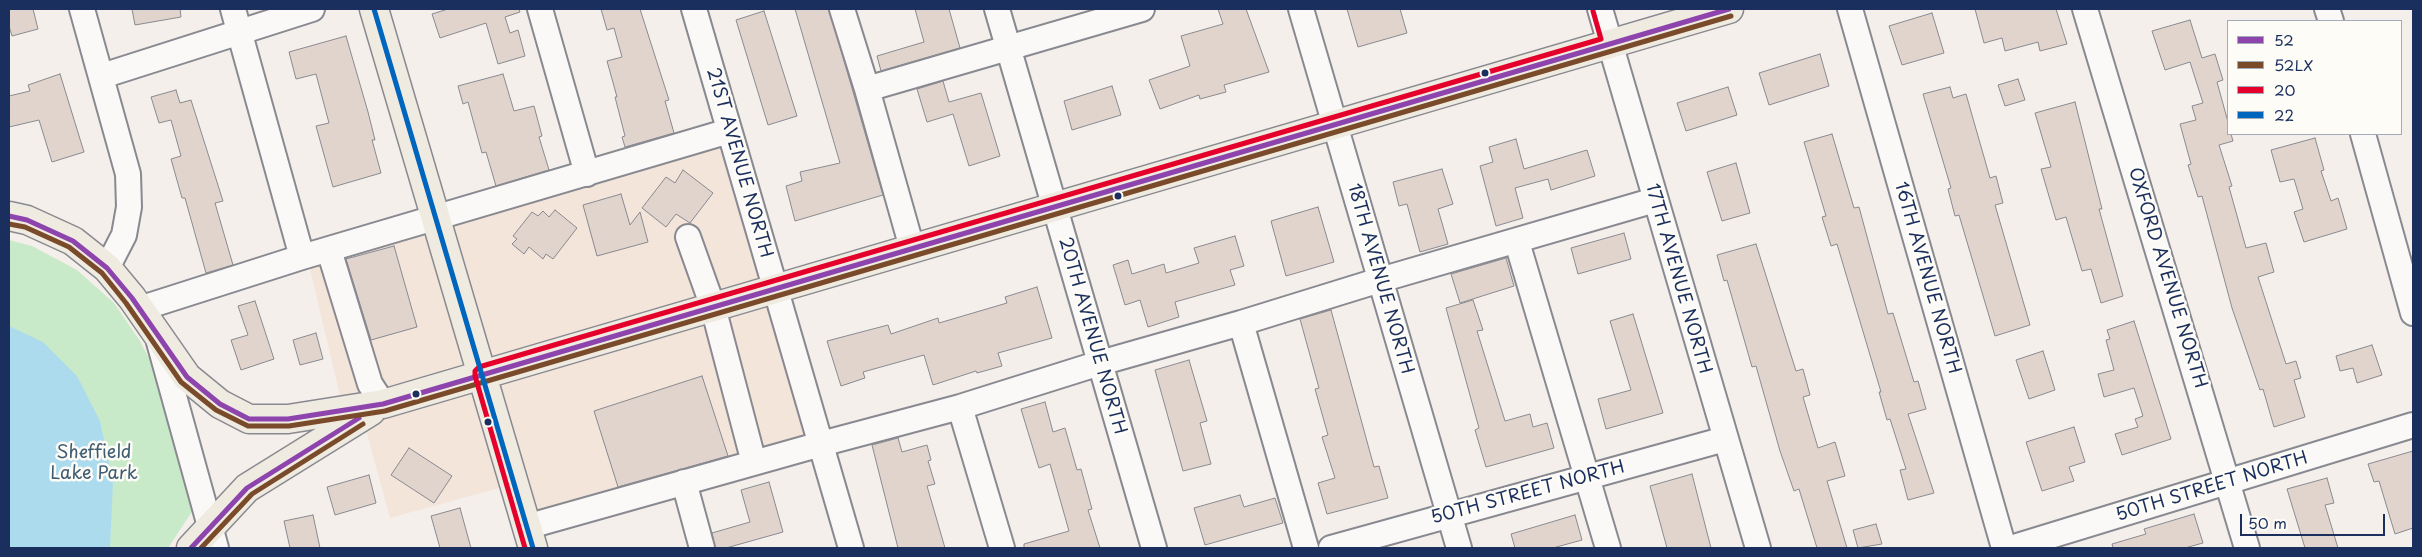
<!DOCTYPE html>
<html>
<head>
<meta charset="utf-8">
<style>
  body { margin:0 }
  #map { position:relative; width:2422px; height:557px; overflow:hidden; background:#f4efea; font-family:"Playpen Sans",sans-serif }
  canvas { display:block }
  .frame { position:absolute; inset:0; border:10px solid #1b2f5e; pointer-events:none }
  .legend { position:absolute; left:2227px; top:20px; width:175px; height:115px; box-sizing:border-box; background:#fdfcf7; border:1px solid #a3aaba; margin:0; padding:6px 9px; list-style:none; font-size:15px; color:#1b2f5e }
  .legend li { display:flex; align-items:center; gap:10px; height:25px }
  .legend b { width:25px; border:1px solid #a3aaba }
  .scale { position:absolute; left:2240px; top:514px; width:145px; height:22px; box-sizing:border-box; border:2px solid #1b2f5e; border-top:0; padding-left:6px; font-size:15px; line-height:18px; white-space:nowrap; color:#1b2f5e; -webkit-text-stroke:4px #fdfcf7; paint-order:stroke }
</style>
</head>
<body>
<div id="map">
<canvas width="2422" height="557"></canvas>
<div class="frame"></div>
<ul class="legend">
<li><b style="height:6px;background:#8e44ad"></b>52</li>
<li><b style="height:6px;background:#7a4b2a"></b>52LX</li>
<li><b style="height:6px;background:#e4002b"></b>20</li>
<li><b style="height:6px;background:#0065bd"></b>22</li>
</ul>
<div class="scale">50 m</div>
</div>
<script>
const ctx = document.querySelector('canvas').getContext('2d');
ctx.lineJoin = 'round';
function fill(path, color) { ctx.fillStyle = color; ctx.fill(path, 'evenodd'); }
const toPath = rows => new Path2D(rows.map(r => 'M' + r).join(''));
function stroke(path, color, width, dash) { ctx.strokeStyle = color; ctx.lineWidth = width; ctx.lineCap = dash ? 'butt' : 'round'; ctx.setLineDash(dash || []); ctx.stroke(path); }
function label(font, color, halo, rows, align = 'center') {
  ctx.font = font + ' "Playpen Sans",sans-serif'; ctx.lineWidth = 5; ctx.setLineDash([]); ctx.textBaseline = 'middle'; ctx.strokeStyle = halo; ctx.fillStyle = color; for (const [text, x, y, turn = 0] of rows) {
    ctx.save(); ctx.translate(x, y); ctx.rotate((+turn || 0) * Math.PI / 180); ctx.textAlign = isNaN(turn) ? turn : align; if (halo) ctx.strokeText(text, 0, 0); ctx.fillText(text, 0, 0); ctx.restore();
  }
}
fill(toPath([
  [716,127,762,282,490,362,444,201],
  [421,209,468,368,341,400,306,252],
  [767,301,811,452,538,528,496,381],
  [474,387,503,487,390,518,365,426,387,413]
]), '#f4e5db');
fill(toPath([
  [9,240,32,246,77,270,114,303,140,341,155,370,195,507,168,548,9,548]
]), '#c9eac8');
fill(toPath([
  [9,326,43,342,77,376,100,421,113,482,110,548,9,548]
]), '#addbee');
const building = toPath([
  [9,9,33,9,38,29,12,36,9,26,9,9],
  [132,9,180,9,181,17,135,25,132,9],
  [448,9,519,9,520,12,505,17,510,33,518,30,525,56,498,64,486,23,440,38,432,14,448,9],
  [601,9,640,9,669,100,665,101,674,133,625,147,622,137,625,136,615,97,617,97,607,61,622,57,614,28,607,30,601,9],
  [795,9,829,9,883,195,795,221,786,186,802,181,800,172,840,163,795,9],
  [915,9,949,9,960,48,881,71,877,56,924,42,915,9],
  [1218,9,1246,9,1269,72,1224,85,1226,92,1200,99,1199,95,1160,109,1149,80,1190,66,1181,36,1223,24,1218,9],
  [1347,9,1400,9,1407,33,1358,47,1347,9],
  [1975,9,2056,9,2067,44,2040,51,2038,42,2005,51,2002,38,1984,43,1975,9],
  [764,11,797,116,768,125,736,20,764,11],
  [1932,13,1944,53,1902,65,1889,26,1932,13],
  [2190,20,2202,58,2215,54,2223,80,2217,82,2228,122,2228,134,2231,134,2233,141,2219,145,2232,186,2229,187,2246,248,2266,243,2274,272,2258,277,2286,364,2296,361,2301,378,2294,380,2305,417,2274,427,2263,389,2260,390,2232,308,2202,196,2198,197,2188,165,2191,164,2180,124,2196,120,2192,106,2203,103,2190,62,2165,70,2152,31,2190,20],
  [346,36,368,112,375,140,372,140,381,173,333,187,316,126,329,123,316,74,296,79,289,52,346,36],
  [1820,54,1829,86,1769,105,1759,73,1820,54],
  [60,74,84,152,52,162,39,120,9,127,9,96,30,91,28,85,60,74],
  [503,74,514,111,534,106,542,136,539,137,549,170,496,186,486,152,482,153,468,102,463,104,458,86,503,74],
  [2018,79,2025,100,2005,106,1998,85,2018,79],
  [943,81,949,102,981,93,1000,156,969,166,953,114,927,122,917,89,943,81],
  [1112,86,1121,115,1072,130,1064,101,1112,86],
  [1728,87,1737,115,1686,131,1677,103,1728,87],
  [1950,87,1953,98,1966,94,1990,178,1996,176,2003,203,1995,205,2030,325,1995,336,1959,215,1955,216,1948,189,1951,188,1923,94,1950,87],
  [176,90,180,103,191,100,223,201,215,203,233,265,206,273,185,198,182,198,171,159,181,156,171,120,159,123,151,97,176,90],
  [2075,102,2102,209,2099,209,2123,296,2101,303,2091,269,2082,271,2066,217,2056,220,2041,169,2051,167,2035,113,2075,102],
  [1832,134,1854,208,1859,207,1888,314,1893,313,1914,382,1918,381,1926,409,1908,414,1934,493,1908,500,1900,470,1906,469,1890,419,1887,420,1879,392,1881,392,1837,244,1831,246,1822,217,1826,216,1804,142,1832,134],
  [2315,138,2324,170,2321,171,2331,201,2338,198,2347,229,2304,242,2294,212,2303,209,2294,179,2280,182,2271,150,2315,138],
  [1516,139,1524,169,1587,150,1595,176,1551,190,1548,179,1515,188,1523,218,1496,226,1480,166,1493,162,1489,147,1516,139],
  [1736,163,1750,213,1722,221,1707,172,1736,163],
  [1442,169,1453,204,1438,209,1448,244,1420,252,1407,204,1399,206,1393,182,1442,169],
  [683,170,713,193,690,223,676,214,666,227,642,208,666,177,675,183,683,170],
  [621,194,630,225,640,212,648,242,597,256,583,205,621,194],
  [1318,207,1334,262,1286,276,1271,221,1318,207],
  [555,210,577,228,553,259,546,254,543,259,529,247,524,254,512,244,517,239,513,236,532,212,538,216,543,211,549,217,555,210],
  [1624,233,1631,259,1578,274,1571,248,1624,233],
  [1235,236,1244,266,1230,270,1235,285,1175,302,1179,317,1148,327,1140,300,1125,305,1113,265,1128,260,1132,274,1164,264,1166,273,1199,263,1194,248,1235,236],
  [1756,244,1796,371,1803,369,1810,395,1803,397,1818,448,1835,442,1845,476,1827,481,1847,548,1817,548,1799,489,1794,491,1780,451,1756,366,1752,367,1727,280,1724,281,1717,255,1756,244],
  [394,246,417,327,371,340,346,259,394,246],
  [1506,258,1514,286,1460,303,1451,274,1506,258],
  [1037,287,1052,338,998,353,1002,366,977,373,976,371,933,385,924,355,863,372,865,378,841,386,827,341,888,325,891,334,938,318,939,323,1007,303,1005,297,1037,287],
  [1473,300,1483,330,1477,331,1505,421,1530,414,1533,427,1547,423,1554,448,1486,467,1475,430,1479,428,1446,308,1473,300],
  [255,301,274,359,241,370,231,340,248,335,238,306,255,301],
  [1331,310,1374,467,1379,466,1388,498,1327,514,1318,483,1335,478,1322,437,1328,435,1315,389,1319,388,1300,319,1331,310],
  [1633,314,1663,413,1606,429,1598,399,1631,390,1610,321,1633,314],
  [2134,321,2171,439,2122,455,2115,434,2138,427,2135,419,2143,416,2134,388,2104,397,2098,374,2114,370,2106,340,2110,339,2107,330,2134,321],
  [316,333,323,359,300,365,293,340,316,333],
  [2372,345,2382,375,2357,383,2353,368,2340,371,2336,356,2372,345],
  [2043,351,2055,390,2029,399,2016,360,2043,351],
  [1189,360,1207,421,1200,423,1211,464,1183,471,1155,370,1189,360],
  [702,376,728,456,618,487,594,411,702,376],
  [1045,402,1053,432,1065,428,1077,470,1081,469,1092,509,1088,510,1100,548,1024,548,1024,544,1069,531,1050,464,1039,468,1021,409,1045,402],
  [2074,427,2085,462,2069,467,2074,481,2042,491,2026,442,2074,427],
  [898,438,902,452,927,445,931,460,928,461,935,484,927,486,945,548,898,548,872,445,898,438],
  [409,448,452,476,434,503,391,475,409,448],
  [2413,451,2413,528,2395,534,2379,481,2374,482,2368,464,2413,451],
  [1692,474,1711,548,1667,548,1650,486,1692,474],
  [369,475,376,503,335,515,327,487,369,475],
  [2327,478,2334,503,2325,505,2338,548,2305,548,2287,489,2327,478],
  [769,482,783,532,726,548,715,548,712,533,750,522,741,490,769,482],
  [1240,495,1244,507,1275,498,1283,523,1205,545,1194,508,1240,495],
  [460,508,471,548,440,548,431,516,460,508],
  [2194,514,2203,543,2185,548,2113,548,2112,544,2146,534,2144,529,2194,514],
  [313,515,320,548,290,548,284,521,313,515],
  [1575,515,1582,540,1553,548,1515,548,1511,534,1575,515],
  [1876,524,1882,544,1858,548,1853,530,1876,524]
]);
fill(building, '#e0d4cd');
stroke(building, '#898a91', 1);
const minor = toPath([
  [82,9,128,174,129,207,124,235,107,268],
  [233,9,302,257],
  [540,9,587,174],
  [694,9,851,548],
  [842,9,867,89,912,248],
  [997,9,1154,548],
  [1301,9,1459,548],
  [1600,9,1758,548],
  [1850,9,2004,548],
  [2085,9,2247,548],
  [2327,9,2331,21],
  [102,76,312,9],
  [867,89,1142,9],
  [2363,134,2413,313],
  [688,237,713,307,754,463],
  [1517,242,1608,548],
  [329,250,370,384,383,404],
  [139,309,302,257,729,131],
  [159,342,216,548],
  [960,407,1002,548],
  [684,482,702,548],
  [526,527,821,444,960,407,1100,363,1241,323],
  [1306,548,1241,323,1380,280,1655,200],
  [1331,548,1725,439],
  [2011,548,2413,425]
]);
const major = toPath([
  [374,9,533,548],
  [9,216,27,220,73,241,107,268,132,298,187,377,220,404,249,419,288,419,383,404,1729,9],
  [191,548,247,488,371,411]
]);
stroke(minor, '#898a91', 28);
stroke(major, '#898a91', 31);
stroke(minor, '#faf9f7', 24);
stroke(major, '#efebe1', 28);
stroke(toPath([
  [9,216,27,220,73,241,107,268,132,298,187,377,220,404,249,419,288,419,383,404,1729,9],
  [191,548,247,488,359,418]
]), '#8e44ad', 5);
stroke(toPath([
  [9,224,25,227,69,247,102,273,126,303,181,382,216,410,248,426,289,426,385,411,1731,16],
  [201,548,252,494,363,424]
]), '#7a4b2a', 5);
stroke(toPath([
  [525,548,475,376,475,371,479,367,1601,39,1593,11]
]), '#e4002b', 5);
stroke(toPath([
  [374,9,533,548]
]), '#0065bd', 5);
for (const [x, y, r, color] of [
  [1485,73,4.5,"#1b2f5e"],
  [1118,196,4.5,"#1b2f5e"],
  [416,394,4.5,"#1b2f5e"],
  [488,422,4.5,"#1b2f5e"]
]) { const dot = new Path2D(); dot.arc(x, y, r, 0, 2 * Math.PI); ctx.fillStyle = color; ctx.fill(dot); stroke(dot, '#fdfcf7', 2); }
label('18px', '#1b2f5e', '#fdfcf7', [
  ["21ST AVENUE NORTH",739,163,74],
  ["16TH AVENUE NORTH",1927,278,74],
  ["OXFORD AVENUE NORTH",2167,278,73],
  ["18TH AVENUE NORTH",1380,279,74],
  ["17TH AVENUE NORTH",1678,279,74],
  ["20TH AVENUE NORTH",1092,336,74],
  ["50TH STREET NORTH",2212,487,-17],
  ["50TH STREET NORTH",1528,493,-15]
]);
label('18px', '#3e5c72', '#fdfcf7', [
  ["Sheffield",94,453],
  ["Lake Park",94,474]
]);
</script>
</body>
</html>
